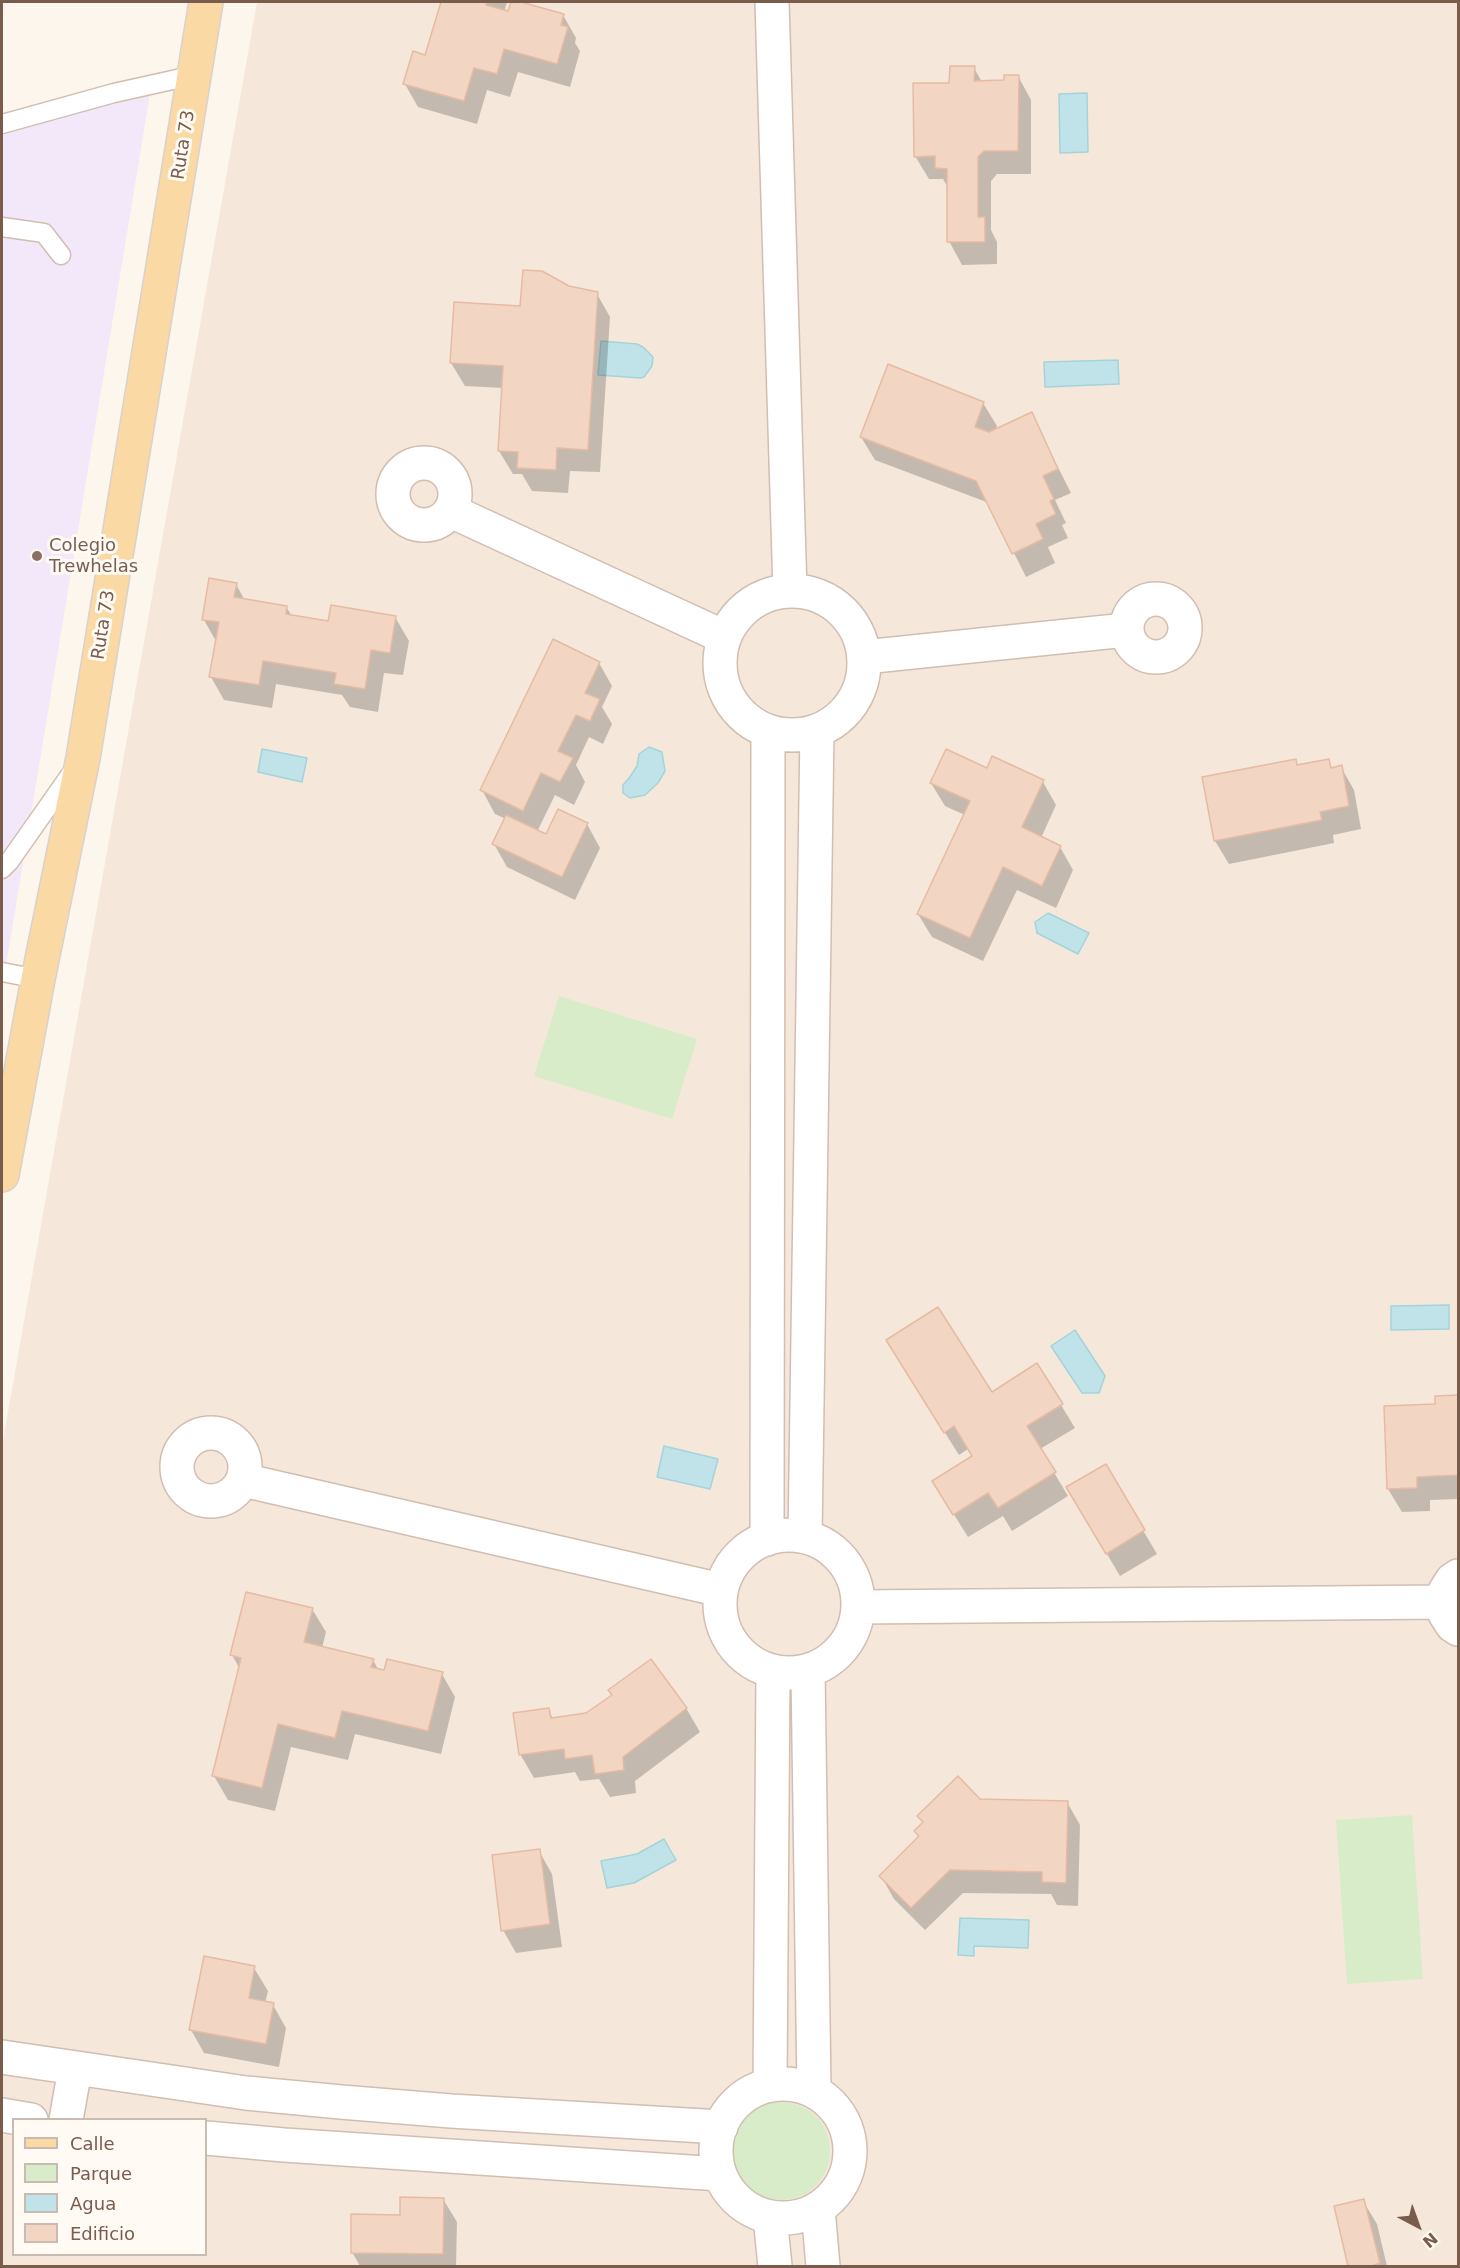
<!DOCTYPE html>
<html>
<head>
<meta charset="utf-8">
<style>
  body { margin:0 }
  #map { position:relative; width:1460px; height:2268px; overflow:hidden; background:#fdf6ec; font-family:"DejaVu Sans",sans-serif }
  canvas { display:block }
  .frame { position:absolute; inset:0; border:3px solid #7a5c4d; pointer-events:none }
  .legend { position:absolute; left:12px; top:2118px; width:195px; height:138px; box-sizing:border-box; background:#fffaf3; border:2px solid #cabbb1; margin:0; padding:8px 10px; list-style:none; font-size:18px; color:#7a5c4d }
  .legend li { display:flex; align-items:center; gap:12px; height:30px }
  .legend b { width:30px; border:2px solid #cabbb1 }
  .north { position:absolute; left:1388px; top:2196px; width:60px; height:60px; -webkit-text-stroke:4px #fffaf3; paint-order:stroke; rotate:139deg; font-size:16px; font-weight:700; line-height:24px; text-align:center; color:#7a5c4d }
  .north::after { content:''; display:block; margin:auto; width:21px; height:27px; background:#7a5c4d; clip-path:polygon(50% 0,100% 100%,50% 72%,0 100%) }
</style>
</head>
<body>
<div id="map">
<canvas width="1460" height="2268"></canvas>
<div class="frame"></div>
<ul class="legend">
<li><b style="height:8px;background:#fbd9a5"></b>Calle</li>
<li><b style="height:16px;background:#d8ecc9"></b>Parque</li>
<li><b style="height:16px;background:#bfe3e8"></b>Agua</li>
<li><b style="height:16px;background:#f3d5c3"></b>Edificio</li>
</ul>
<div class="north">N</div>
</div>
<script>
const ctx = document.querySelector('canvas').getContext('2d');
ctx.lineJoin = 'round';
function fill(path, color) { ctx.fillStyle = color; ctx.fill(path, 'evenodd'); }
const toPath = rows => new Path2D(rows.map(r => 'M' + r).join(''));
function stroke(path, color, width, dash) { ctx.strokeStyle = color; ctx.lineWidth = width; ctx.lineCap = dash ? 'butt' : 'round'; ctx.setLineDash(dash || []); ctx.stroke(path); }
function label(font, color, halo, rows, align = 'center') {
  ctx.font = font + ' "DejaVu Sans",sans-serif'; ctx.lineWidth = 6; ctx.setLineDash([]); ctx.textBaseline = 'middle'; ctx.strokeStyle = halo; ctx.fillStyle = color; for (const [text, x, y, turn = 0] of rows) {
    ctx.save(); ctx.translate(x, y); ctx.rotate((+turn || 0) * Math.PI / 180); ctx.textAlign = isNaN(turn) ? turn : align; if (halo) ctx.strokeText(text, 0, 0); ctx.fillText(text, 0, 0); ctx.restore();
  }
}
fill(toPath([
  [257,2,1458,2,1458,2266,2,2266,2,1446],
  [14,2120,206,2120,206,2254,14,2254]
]), '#f5e8da');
fill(toPath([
  [152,82,2,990,2,123]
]), '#f3e8fa');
fill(toPath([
  [559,996,697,1039,672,1119,534,1076],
  [1412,1815,1423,1979,1347,1984,1336,1820],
  '732 2151a49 49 0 1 1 98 0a49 49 0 1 1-98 0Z'
]), '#d8ecc9');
const water = toPath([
  [1087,93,1088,152,1060,153,1059,94,1087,93],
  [601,341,637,344,643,347,653,357,652,366,644,377,641,378,598,375,601,341],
  [1118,360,1119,384,1045,387,1044,362,1118,360],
  [649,747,662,752,665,771,658,783,645,795,630,798,623,793,623,785,630,777,637,766,639,754,649,747],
  [262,749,307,758,302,782,258,772,262,749],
  [1048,913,1089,933,1078,954,1037,933,1035,922,1048,913],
  [1449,1305,1449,1329,1391,1330,1391,1306,1449,1305],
  [1075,1330,1105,1376,1099,1393,1082,1393,1051,1346,1075,1330],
  [664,1446,718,1459,710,1489,657,1477,664,1446],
  [664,1839,676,1860,634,1883,607,1888,601,1861,637,1854,664,1839],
  [960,1918,1029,1920,1028,1948,974,1946,974,1956,958,1955,960,1918]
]);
fill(water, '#bfe3e8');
stroke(water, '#a5d3da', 1.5);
fill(toPath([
  [442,2,507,2,504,12,509,13,512,2,516,2,563,15,576,38,575,43,580,51,570,87,518,72,510,97,487,90,477,124,418,107,405,84,426,57],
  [974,68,982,82,1006,82,1018,76,1031,100,1031,174,997,174,991,181,991,230,997,242,997,264,962,265,949,241,949,189,943,179,929,179,915,156,951,84],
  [597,294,610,317,600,472,570,471,568,493,532,491,522,474,513,474,499,451,503,388,465,386,451,363,522,307],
  [983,403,997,426,995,431,1031,414,1071,493,1055,500,1066,523,1062,525,1068,538,1048,547,1055,563,1026,577,989,503,875,460,861,437],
  [236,584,244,599,286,607,292,616,330,623,395,617,409,641,403,675,384,673,378,712,350,707,342,695,276,684,272,708,224,700,211,677,217,643,204,620],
  [599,663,612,686,602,707,612,724,603,744,589,737,576,765,585,782,574,805,555,795,537,832,547,836,587,824,600,848,575,900,507,867,494,844,506,819,495,814,482,790],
  [1295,760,1299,767,1328,761,1333,769,1341,767,1354,790,1361,829,1333,835,1334,843,1229,864,1215,841],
  [987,770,1043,782,1056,805,1041,838,1060,847,1073,870,1056,908,1017,890,983,961,932,937,918,914,965,815,945,806,931,783],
  [901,1363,991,1394,1061,1405,1075,1428,1040,1449,1068,1496,1012,1531,1003,1516,968,1537,948,1505,973,1457,968,1449,959,1455],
  [1458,1397,1458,1499,1430,1500,1430,1511,1402,1512,1388,1489,1437,1406,1437,1398],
  [1105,1466,1157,1554,1120,1576,1068,1488],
  [312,1609,326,1632,322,1648,373,1660,379,1671,442,1674,455,1697,441,1754,355,1734,348,1760,291,1747,275,1811,228,1800,214,1776,240,1669,232,1655],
  [686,1708,700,1732,635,1781,636,1793,610,1797,599,1779,580,1781,575,1772,534,1778,520,1754,548,1710,553,1719],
  [980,1800,1067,1802,1080,1825,1078,1906,1057,1905,1051,1894,963,1893,925,1930,894,1899,881,1876,919,1838,916,1832,924,1824,919,1816],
  [539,1851,552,1874,562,1947,516,1953,503,1930],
  [254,1968,268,1991,265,2003,273,2005,286,2028,279,2067,204,2053,191,2030],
  [443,2199,457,2222,456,2266,360,2266,352,2252,401,2216],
  [1363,2201,1377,2224,1387,2266,1349,2266,1335,2207]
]), '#0003');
const building = toPath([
  [441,2,487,2,486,5,508,11,511,2,521,2,564,14,561,25,568,27,557,64,504,49,497,74,474,68,464,101,403,84,413,51,425,55,441,2],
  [950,66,975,66,974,81,1004,80,1004,75,1019,75,1018,151,984,151,978,157,978,217,985,217,985,242,947,242,947,169,935,168,935,156,914,157,913,83,949,83,950,66],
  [523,270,542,271,569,286,598,292,588,450,557,448,556,470,517,468,518,452,498,451,503,366,450,363,454,302,520,306,523,270],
  [888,364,984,402,975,427,989,432,1032,412,1058,469,1043,476,1054,499,1050,501,1056,514,1036,524,1043,539,1012,554,976,481,860,437,888,364],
  [209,578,237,583,234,597,287,606,286,614,328,621,331,605,396,616,390,653,371,650,365,689,334,684,336,673,263,661,259,685,209,677,219,622,202,620,209,578],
  [553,639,600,662,585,693,600,699,590,721,576,715,558,751,573,758,560,782,541,773,523,811,480,790,553,639],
  [946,749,987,768,992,756,1044,780,1022,827,1061,846,1042,886,1003,867,970,938,917,914,970,801,930,783,946,749],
  [1296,759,1297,765,1329,759,1331,768,1342,765,1349,806,1320,812,1322,820,1214,841,1202,777,1296,759],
  [558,809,588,823,562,877,492,844,506,815,546,834,558,809],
  [938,1307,992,1392,1037,1363,1063,1404,1027,1426,1056,1472,998,1508,988,1493,953,1515,932,1481,972,1456,954,1426,944,1433,886,1340,938,1307],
  [1458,1395,1458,1475,1417,1477,1417,1488,1387,1489,1384,1406,1435,1404,1435,1396,1458,1395],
  [1106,1464,1145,1530,1106,1554,1066,1487,1106,1464],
  [246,1592,313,1608,304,1642,374,1659,371,1667,384,1670,387,1659,443,1672,428,1731,342,1711,335,1738,278,1724,262,1788,212,1776,241,1658,230,1655,246,1592],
  [651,1659,687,1708,623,1757,624,1770,595,1774,592,1755,565,1759,564,1749,519,1755,513,1713,549,1708,551,1718,586,1713,612,1695,608,1690,651,1659],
  [958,1776,980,1799,1068,1801,1066,1883,1042,1882,1042,1872,950,1870,911,1908,879,1876,919,1836,914,1831,923,1822,917,1816,958,1776],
  [540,1849,550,1924,501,1931,492,1855,540,1849],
  [204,1956,255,1966,249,1998,274,2003,266,2044,189,2030,204,1956],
  [400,2197,444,2198,443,2254,351,2253,351,2214,400,2215,400,2197],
  [1364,2199,1380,2263,1371,2266,1348,2266,1334,2206,1364,2199]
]);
fill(building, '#f3d5c3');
stroke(building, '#e6bba3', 1.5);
const lane = toPath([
  [2,124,114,93,195,75],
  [2,227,44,233,61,255],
  [2,869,9,862,73,771],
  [2,972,38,979]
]);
const street = toPath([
  [772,2,790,591],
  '393 494a31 31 0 1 1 62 0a31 31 0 1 1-62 0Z',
  [451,511,724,637],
  '720 663a72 72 0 1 1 144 0a72 72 0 1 1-144 0Z',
  '1127 628a29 29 0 1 1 58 0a29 29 0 1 1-58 0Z',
  [864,657,1126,630],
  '177 1467a34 34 0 1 1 68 0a34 34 0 1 1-68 0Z',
  [243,1480,721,1590],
  '720 1604a69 69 0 1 1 138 0a69 69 0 1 1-138 0Z',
  [805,1537,817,731],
  [767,1539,768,732],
  [1458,1576,1452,1580,1445,1591,1443,1602,1445,1614,1452,1625,1458,1629],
  [858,1607,1443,1602],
  [808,1671,814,2090],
  [2,2057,246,2093,341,2102,451,2111,721,2127],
  '716 2151a67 67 0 1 1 134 0a67 67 0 1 1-134 0Z',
  [770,2085,773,1672],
  [2,2115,31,2120],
  [66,2120,75,2069],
  [206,2138,284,2145,720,2174],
  [818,2209,823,2266],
  [770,2217,775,2266]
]);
const primary = toPath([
  [2,1175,38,979,83,758,206,2]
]);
stroke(lane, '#d1beb0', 21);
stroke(street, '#d1beb0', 36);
stroke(primary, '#dad1cd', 36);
stroke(lane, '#fff', 18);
stroke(street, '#fff', 33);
stroke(primary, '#fbd9a5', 33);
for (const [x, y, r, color] of [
  [37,556,6,"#8d6e63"]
]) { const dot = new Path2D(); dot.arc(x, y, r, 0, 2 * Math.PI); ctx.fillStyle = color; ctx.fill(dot); stroke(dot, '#fffaf3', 2); }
label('18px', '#7a5c4d', '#fffaf3', [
  ["Ruta 73",184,145,-81],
  ["Ruta 73",104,625,-81]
]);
label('18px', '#785e54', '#fffaf3', [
  ["Colegio",49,546],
  ["Trewhelas",49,567]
], 'left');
</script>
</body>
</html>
